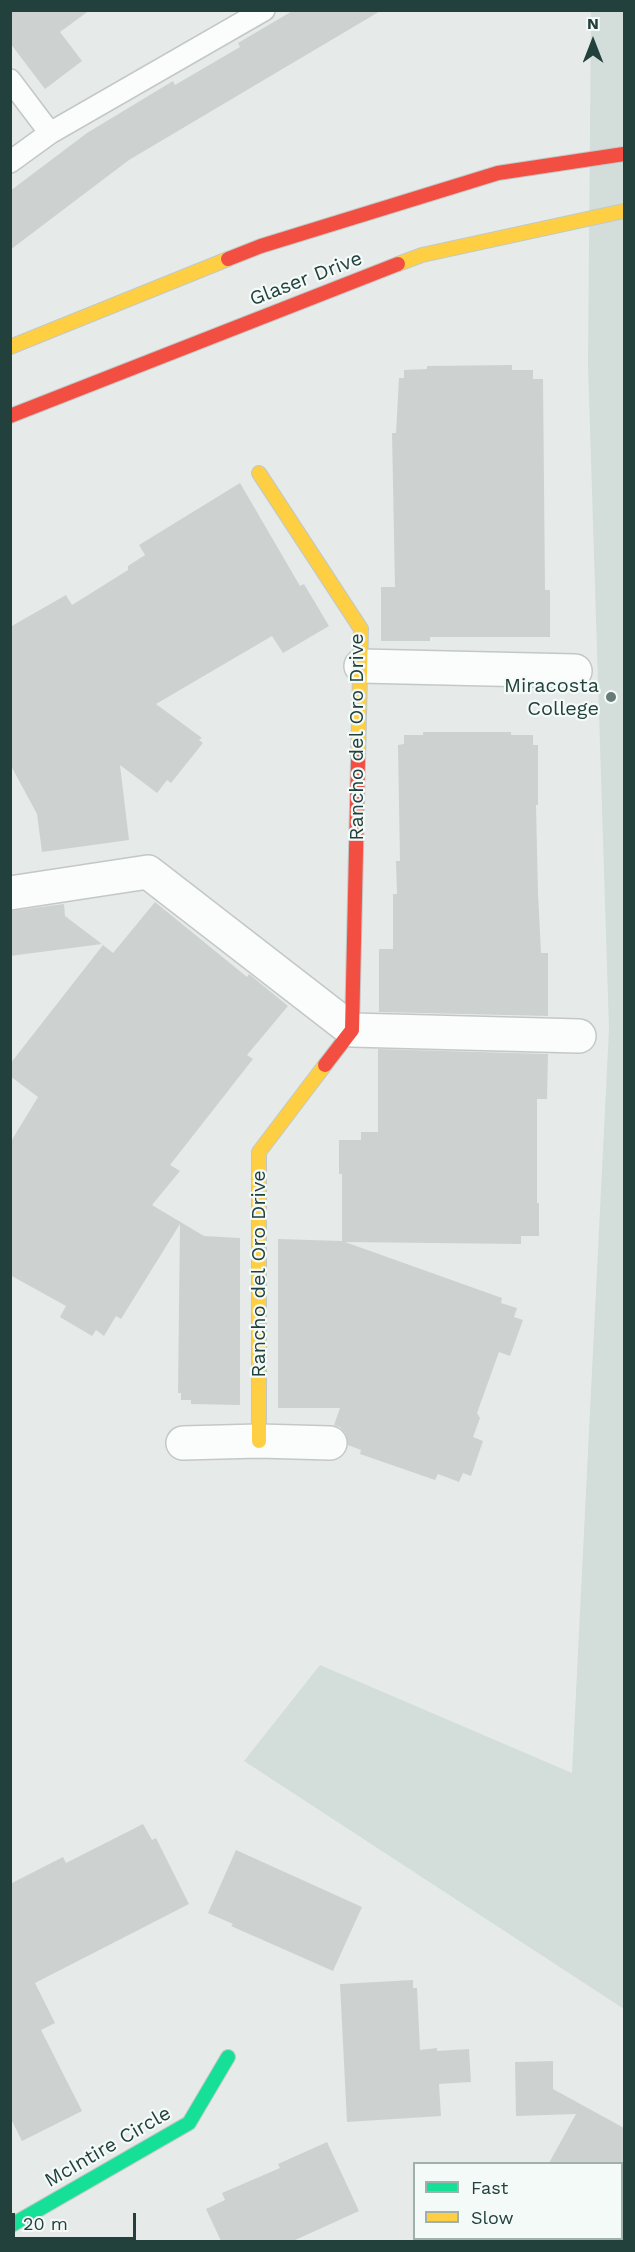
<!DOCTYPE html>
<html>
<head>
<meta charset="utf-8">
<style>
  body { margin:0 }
  #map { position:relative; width:635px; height:2252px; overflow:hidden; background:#e6ebe9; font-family:"Work Sans",sans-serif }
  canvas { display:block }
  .frame { position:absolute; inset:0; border:12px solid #22403c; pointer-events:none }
  .legend { position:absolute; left:413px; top:2162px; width:210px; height:78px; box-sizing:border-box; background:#f4faf8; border:2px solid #a0b0ad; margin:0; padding:8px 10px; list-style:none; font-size:18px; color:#22403c }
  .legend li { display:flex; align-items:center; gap:12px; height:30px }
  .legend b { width:30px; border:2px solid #a0b0ad }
  .north { position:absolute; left:563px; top:12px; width:60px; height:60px; -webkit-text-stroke:4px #f4faf8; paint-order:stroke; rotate:0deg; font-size:16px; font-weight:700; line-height:24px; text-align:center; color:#22403c }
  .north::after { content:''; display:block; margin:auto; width:21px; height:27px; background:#22403c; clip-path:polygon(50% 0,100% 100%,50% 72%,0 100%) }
  .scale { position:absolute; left:12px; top:2213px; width:124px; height:27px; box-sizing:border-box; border:3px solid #22403c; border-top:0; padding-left:8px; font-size:18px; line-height:21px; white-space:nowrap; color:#22403c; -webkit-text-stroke:4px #f4faf8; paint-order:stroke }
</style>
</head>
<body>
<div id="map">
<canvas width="635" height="2252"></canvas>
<div class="frame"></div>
<ul class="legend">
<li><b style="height:8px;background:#16e098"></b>Fast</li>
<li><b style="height:8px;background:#ffcf43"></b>Slow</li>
</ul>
<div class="north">N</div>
<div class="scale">20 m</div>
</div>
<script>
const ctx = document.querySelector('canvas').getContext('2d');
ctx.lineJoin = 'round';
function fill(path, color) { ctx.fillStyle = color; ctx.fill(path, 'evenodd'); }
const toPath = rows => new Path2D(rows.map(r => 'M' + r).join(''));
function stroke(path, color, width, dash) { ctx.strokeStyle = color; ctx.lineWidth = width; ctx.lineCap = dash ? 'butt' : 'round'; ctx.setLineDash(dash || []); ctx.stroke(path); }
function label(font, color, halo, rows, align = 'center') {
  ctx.font = font + ' "Work Sans",sans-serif'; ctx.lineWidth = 4.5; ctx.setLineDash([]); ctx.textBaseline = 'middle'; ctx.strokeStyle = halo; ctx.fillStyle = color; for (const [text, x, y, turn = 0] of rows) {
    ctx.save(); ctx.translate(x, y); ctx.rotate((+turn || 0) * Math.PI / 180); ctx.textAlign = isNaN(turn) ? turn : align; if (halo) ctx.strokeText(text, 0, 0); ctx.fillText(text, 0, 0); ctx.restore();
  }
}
fill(toPath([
  [591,11,624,11,624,2009,244,1761,320,1665,572,1773,609,1029,588,365]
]), '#d3ddda');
fill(toPath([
  [10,10,90,10,60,32,82,61,45,89,10,43],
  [294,10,382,10,129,160,10,250,10,191,87,133,173,81,175,85,240,47,238,43],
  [512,365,512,370,533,370,533,379,543,379,545,590,550,590,550,637,430,637,430,641,381,641,381,587,395,587,392,433,396,433,399,378,404,378,404,370,427,369,427,366],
  [240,483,300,586,304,584,329,626,283,653,272,636,156,704,202,738,199,740,203,743,171,783,167,780,157,793,120,765,129,840,42,852,37,814,10,764,10,627,66,595,72,605,128,570,128,566,145,555,139,545],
  [423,732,511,732,511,735,533,735,533,745,538,745,538,805,536,805,538,893,541,953,548,953,548,1016,379,1012,379,949,393,949,393,894,397,894,396,861,400,861,398,745,404,744,404,735,423,735],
  [155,902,247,977,249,974,288,1006,247,1055,253,1059,170,1165,180,1171,152,1205,204,1236,240,1238,240,1405,191,1404,191,1400,181,1400,181,1393,178,1393,180,1224,121,1319,116,1316,104,1336,96,1330,92,1336,60,1317,66,1306,10,1275,10,1143,38,1097,10,1076,10,1064,103,945,113,953],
  [64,904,65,916,102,944,10,956,10,911],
  [378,1049,548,1054,547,1099,537,1099,537,1203,539,1203,539,1236,521,1236,521,1244,345,1242,502,1298,501,1303,517,1308,514,1317,523,1320,510,1356,499,1352,477,1413,480,1418,473,1437,483,1441,471,1476,463,1473,459,1482,438,1474,435,1480,360,1454,361,1450,348,1445,346,1434,340,1427,334,1425,340,1408,278,1408,278,1239,342,1241,342,1174,339,1174,339,1140,361,1140,361,1132,378,1132],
  [143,1824,152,1840,156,1838,189,1904,35,1983,55,2023,41,2030,82,2111,22,2141,10,2117,10,1884,63,1857,66,1863],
  [236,1850,362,1907,333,1971,231,1926,233,1924,208,1913],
  [413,1980,413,1988,417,1988,420,2050,437,2048,437,2051,469,2049,471,2082,439,2084,441,2116,347,2122,340,1984],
  [553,2061,553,2089,624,2128,624,2177,621,2176,621,2163,549,2163,576,2114,516,2116,515,2062],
  [327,2142,359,2211,293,2241,221,2241,206,2209,225,2200,222,2193,280,2168,278,2164]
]), '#cdd2d1');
const lane = toPath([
  [10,80,50,133],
  [10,162,50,133,264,10]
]);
const street = toPath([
  [361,666,575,671],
  [10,893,148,872,352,1030,579,1036],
  [183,1443,259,1441,330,1443]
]);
const fast = toPath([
  [10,2226,189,2123,228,2057]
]);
const slow = toPath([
  [398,264,422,255,624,211],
  [10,347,228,259],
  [259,473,361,629,358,761],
  [259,1441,259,1152,325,1065]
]);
const jam = toPath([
  [228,259,261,246,498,173,624,154],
  [10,416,398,264],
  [325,1065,352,1030,358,761]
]);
stroke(lane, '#c3c8c6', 24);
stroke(street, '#c3c8c6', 36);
stroke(fast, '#c1c9c7', 16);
stroke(slow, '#c1c9c7', 16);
stroke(jam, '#c1c9c7', 16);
stroke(lane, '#fbfcfc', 21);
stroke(street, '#fbfcfc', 33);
stroke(fast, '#16e098', 14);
stroke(slow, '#ffcf43', 14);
stroke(jam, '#f24e42', 14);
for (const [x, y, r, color] of [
  [611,697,6,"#677c79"]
]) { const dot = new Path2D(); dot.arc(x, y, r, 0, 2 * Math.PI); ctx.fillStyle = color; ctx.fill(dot); stroke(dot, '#f4faf8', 2); }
label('20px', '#22403c', '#f4faf8', [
  ["Glaser Drive",306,279,-21],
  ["Rancho del Oro Drive",357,737,-90],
  ["Rancho del Oro Drive",259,1274,-90],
  ["McIntire Circle",108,2147,-30]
]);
label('20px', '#22403c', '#f4faf8', [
  ["Miracosta",599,686],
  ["College",599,709]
], 'right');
</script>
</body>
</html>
